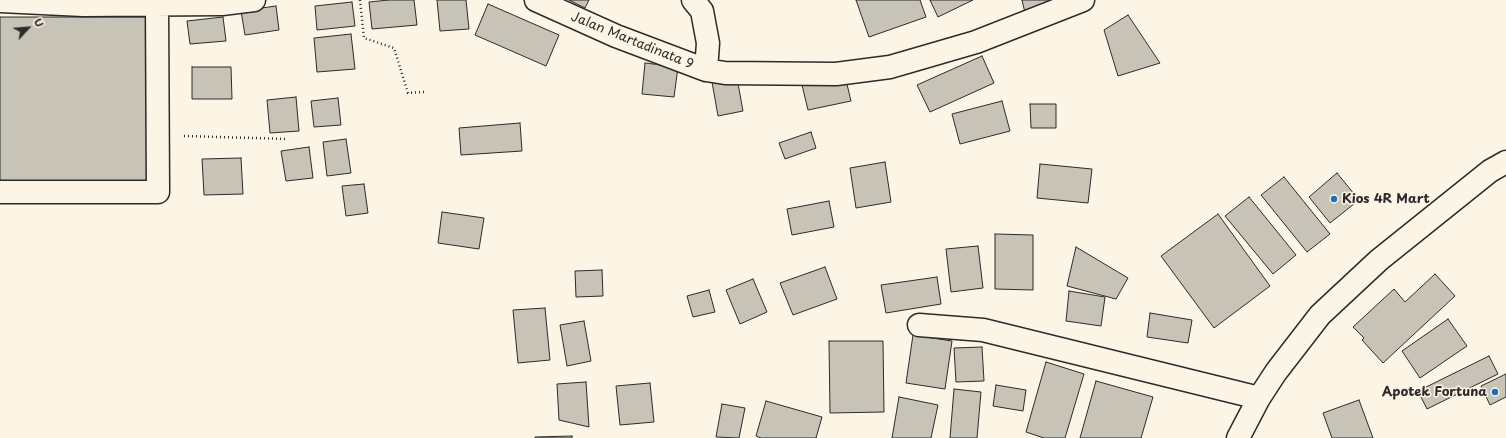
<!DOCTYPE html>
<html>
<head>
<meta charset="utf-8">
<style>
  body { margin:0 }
  #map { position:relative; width:1506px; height:438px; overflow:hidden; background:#fcf5e5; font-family:"Playpen Sans",sans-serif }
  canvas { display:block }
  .north { position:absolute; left:8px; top:8px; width:40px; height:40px; -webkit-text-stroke:3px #fcf5e5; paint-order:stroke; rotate:64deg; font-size:11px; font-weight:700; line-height:16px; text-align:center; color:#2b2b2b }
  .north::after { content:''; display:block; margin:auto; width:14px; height:18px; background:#2b2b2b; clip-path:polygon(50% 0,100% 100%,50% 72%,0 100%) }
</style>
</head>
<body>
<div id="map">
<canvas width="1506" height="438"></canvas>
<div class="north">U</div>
</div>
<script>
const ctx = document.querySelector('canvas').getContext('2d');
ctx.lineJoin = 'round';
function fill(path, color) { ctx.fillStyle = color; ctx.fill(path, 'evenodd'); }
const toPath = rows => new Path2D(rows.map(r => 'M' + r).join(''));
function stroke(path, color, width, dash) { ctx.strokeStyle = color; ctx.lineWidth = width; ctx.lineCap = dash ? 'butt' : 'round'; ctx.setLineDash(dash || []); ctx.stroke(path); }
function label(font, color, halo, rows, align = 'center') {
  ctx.font = font + ' "Playpen Sans",sans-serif'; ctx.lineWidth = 3; ctx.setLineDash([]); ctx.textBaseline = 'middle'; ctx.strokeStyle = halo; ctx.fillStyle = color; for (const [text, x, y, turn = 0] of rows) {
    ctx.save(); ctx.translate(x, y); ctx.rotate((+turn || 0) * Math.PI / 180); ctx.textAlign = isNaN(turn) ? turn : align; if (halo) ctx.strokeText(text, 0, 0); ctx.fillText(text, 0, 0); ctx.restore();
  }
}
const building = toPath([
  [389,0,414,0,417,25,372,29,369,2,389,0],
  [437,0,466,0,469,29,440,31,437,0],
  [569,0,589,0,585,8,569,0],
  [856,0,920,0,926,17,869,37,856,0],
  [930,0,973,0,938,17,930,0],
  [1022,0,1061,0,1026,17,1022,0],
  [352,2,355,26,317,30,315,6,352,2],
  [488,4,559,35,546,66,475,35,488,4],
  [276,6,279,30,245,35,241,11,276,6],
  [1128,15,1160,63,1118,76,1104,30,1128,15],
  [0,17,148,17,149,183,0,183,0,17],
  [223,17,226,41,190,44,187,21,223,17],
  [351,34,355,69,317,72,314,38,351,34],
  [982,56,994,83,930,112,917,85,982,56],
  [645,63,678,67,674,97,642,94,645,63],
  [192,67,231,67,232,99,192,99,192,67],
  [845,76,851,101,808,110,802,85,845,76],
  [737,78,743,111,718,116,712,82,737,78],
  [296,97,299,131,270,133,267,100,296,97],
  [338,98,341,125,314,127,311,101,338,98],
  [1002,101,1010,131,960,144,952,114,1002,101],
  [1030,104,1056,104,1056,128,1031,128,1030,104],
  [520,123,522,151,461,155,459,128,520,123],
  [811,132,816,148,785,159,779,143,811,132],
  [346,139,351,173,327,176,323,142,346,139],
  [309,147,313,178,286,181,281,151,309,147],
  [241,158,243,194,204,195,202,159,241,158],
  [885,162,891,202,856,208,850,168,885,162],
  [1040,164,1092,169,1088,203,1037,198,1040,164],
  [1337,173,1359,200,1330,223,1309,197,1337,173],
  [1284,177,1330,234,1307,252,1261,195,1284,177],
  [364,184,368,213,346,216,342,186,364,184],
  [1249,197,1296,255,1273,274,1225,216,1249,197],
  [829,201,834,227,792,235,787,209,829,201],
  [442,212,484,218,479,249,438,243,442,212],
  [1218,214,1270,286,1214,328,1161,256,1218,214],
  [995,234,1033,235,1033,290,995,289,995,234],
  [978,246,983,288,951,292,946,249,978,246],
  [1076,247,1128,278,1116,299,1067,286,1076,247],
  [825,267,837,299,793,315,780,283,825,267],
  [602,270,603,296,576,297,575,271,602,270],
  [1435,274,1455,296,1383,363,1362,340,1364,338,1353,327,1394,289,1405,302,1435,274],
  [937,277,941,304,886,313,881,285,937,277],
  [753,279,767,312,740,324,726,290,753,279],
  [709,290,715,312,693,317,687,296,709,290],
  [1069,291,1105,297,1101,326,1066,321,1069,291],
  [545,308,550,360,518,363,513,310,545,308],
  [1150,313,1192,320,1188,343,1147,337,1150,313],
  [1448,319,1467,346,1420,378,1402,351,1448,319],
  [584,321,591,361,567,366,560,325,584,321],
  [913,335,952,341,945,389,906,383,913,335],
  [829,341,883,341,884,412,830,413,829,341],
  [982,347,984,381,956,382,954,348,982,347],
  [1489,356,1498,374,1427,409,1418,391,1489,356],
  [1046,362,1084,374,1065,438,1044,438,1026,432,1046,362],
  [1506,374,1506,397,1490,405,1481,386,1506,374],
  [1096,381,1153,397,1141,438,1080,438,1096,381],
  [586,382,589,427,559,420,557,384,586,382],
  [650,383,654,422,620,425,616,386,650,383],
  [996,385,1026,390,1023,411,993,406,996,385],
  [954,389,981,392,977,438,950,438,954,389],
  [899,397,938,405,931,438,892,438,899,397],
  [1359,400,1373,438,1332,438,1323,413,1359,400],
  [766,401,822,417,816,438,761,438,756,436,766,401],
  [722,404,745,408,739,438,716,437,722,404],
  [572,436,572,438,535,438,535,437,572,436]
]);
fill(building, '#c8c3b7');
stroke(building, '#2b2b2b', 1);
const minor = toPath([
  [536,0,616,36,706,70,708,43,702,11,693,0],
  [0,1,83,5,222,4,254,0],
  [706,70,725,73,836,74,890,67,976,42,1083,0],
  [0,192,158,192,157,4],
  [919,325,983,330,1259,398],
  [1238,438,1259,398,1276,372,1320,315,1379,260,1490,171,1506,162]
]);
stroke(minor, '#2b2b2b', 25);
stroke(toPath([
  [360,0,364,38,394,48,408,93,425,92],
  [184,136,288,139]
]), '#2b2b2b', 2.5, [1, 3]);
stroke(minor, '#fcf5e5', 22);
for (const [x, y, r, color] of [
  [1334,199,4,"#1f6fb2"],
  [1495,392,4,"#1f6fb2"]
]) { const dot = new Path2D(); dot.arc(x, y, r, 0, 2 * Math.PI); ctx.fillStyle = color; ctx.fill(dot); stroke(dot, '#fcf5e5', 1.5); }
label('13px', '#2b2b2b', '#fcf5e5', [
  ["Jalan Martadinata 9",632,41,22]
]);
label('bold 13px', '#2b2b2b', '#fcf5e5', [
  ["Kios 4R Mart",1342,199],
  ["Apotek Fortuna",1487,392,"right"]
], 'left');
</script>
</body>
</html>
